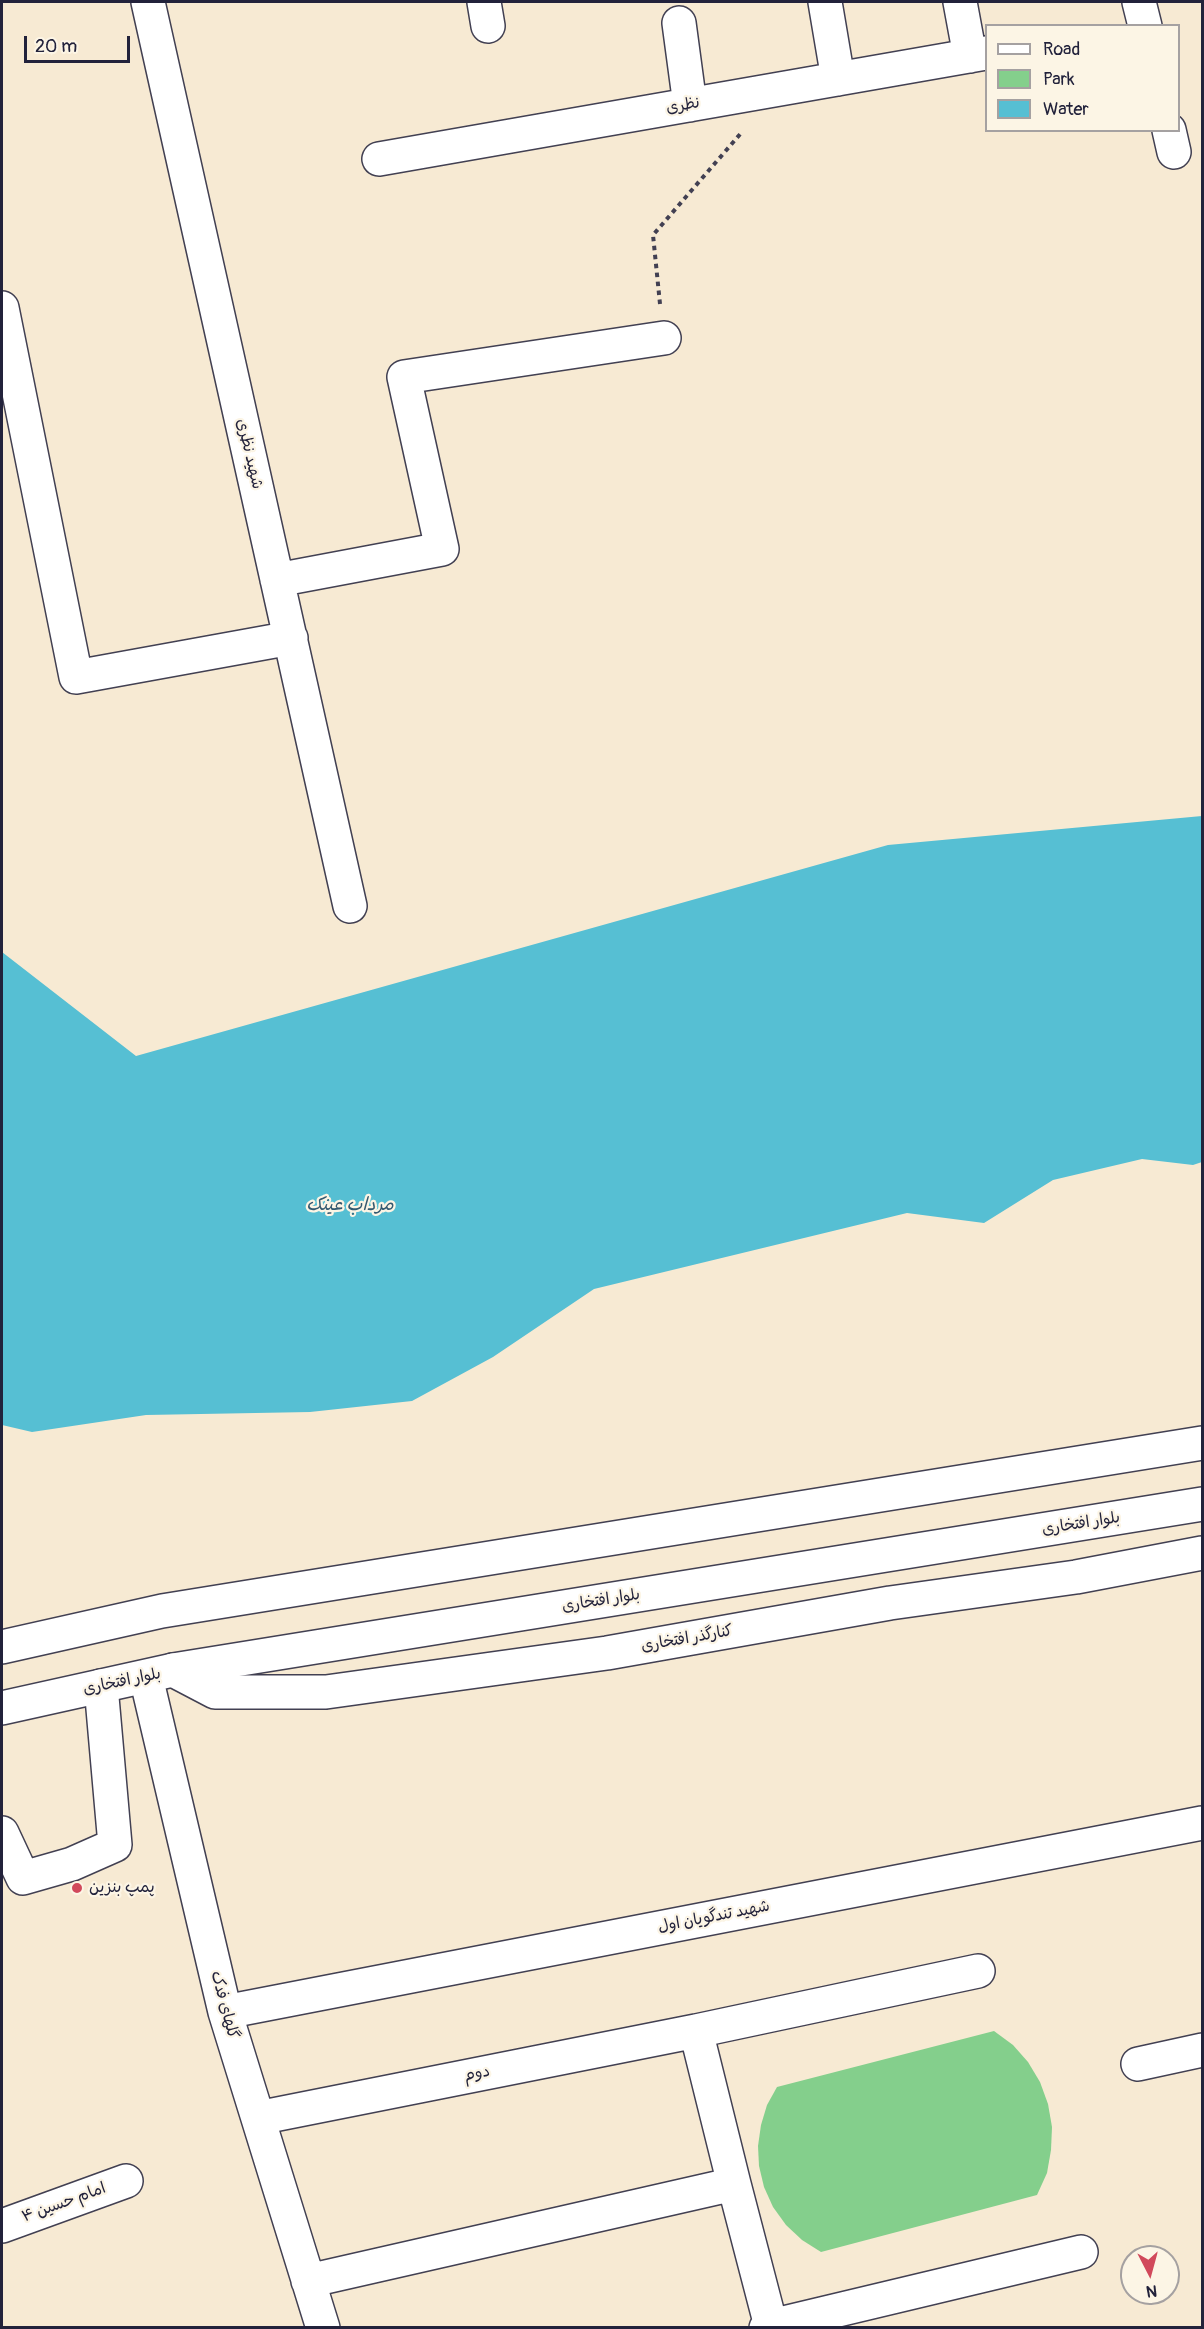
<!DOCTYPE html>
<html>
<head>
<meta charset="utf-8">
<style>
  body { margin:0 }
  #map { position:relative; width:1204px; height:2329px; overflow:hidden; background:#f7ead3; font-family:Pangolin,sans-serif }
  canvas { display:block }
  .frame { position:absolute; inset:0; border:3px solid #22223b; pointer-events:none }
  .legend { position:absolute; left:985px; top:24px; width:195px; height:108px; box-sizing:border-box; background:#fcf5e5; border:2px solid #a5a1a1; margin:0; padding:8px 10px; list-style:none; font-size:18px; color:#22223b }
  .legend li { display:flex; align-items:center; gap:12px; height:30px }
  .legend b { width:30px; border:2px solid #a5a1a1 }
  .north { position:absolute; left:1120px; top:2245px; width:60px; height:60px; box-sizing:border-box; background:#fcf5e5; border:2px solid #a5a1a1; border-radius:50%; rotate:174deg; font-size:16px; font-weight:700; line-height:24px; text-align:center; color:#22223b }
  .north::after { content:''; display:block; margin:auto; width:21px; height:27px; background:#d1495b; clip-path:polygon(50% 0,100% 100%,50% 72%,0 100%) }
  .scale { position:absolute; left:24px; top:36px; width:106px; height:27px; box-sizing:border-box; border:3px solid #22223b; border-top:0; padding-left:8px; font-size:18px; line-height:21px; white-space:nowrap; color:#22223b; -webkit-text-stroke:4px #fcf5e5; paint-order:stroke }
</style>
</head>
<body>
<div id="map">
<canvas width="1204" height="2329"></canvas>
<div class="frame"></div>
<ul class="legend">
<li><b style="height:8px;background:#fff"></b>Road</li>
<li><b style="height:16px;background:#84cf8c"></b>Park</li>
<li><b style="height:16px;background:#56bfd3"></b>Water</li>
</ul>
<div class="north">N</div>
<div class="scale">20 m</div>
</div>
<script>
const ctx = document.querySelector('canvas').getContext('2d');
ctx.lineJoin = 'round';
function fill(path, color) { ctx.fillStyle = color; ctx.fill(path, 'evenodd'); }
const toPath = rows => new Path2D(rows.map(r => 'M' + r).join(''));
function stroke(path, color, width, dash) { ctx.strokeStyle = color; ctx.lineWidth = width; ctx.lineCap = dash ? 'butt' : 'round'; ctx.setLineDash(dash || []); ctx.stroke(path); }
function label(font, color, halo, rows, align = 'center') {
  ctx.font = font + ' Pangolin,"Playpen Sans Arabic",sans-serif'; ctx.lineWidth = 4.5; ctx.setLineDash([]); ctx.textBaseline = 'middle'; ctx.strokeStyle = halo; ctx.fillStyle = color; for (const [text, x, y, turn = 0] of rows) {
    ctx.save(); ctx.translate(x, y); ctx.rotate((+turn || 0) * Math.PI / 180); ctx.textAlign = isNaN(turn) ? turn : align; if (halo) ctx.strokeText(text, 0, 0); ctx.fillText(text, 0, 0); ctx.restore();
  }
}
fill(toPath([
  [994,2031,1013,2045,1028,2062,1040,2082,1048,2104,1052,2127,1051,2150,1047,2173,1037,2195,821,2252,802,2240,786,2225,773,2207,764,2187,759,2166,758,2146,761,2125,767,2105,777,2087]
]), '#84cf8c');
fill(toPath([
  [1202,816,1202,1162,1193,1165,1142,1159,1053,1180,984,1223,907,1213,594,1289,493,1357,412,1401,310,1412,146,1415,32,1432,2,1425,2,952,136,1056,888,845]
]), '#56bfd3');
const minor = toPath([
  [148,2,350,906],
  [484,2,488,26],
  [825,2,838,79],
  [960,2,970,56],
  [1139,2,1145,26],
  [679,23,690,105],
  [1169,130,1174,152],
  [379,159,986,53],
  [2,308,76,677,291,638],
  [277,580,442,549,404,377,664,338],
  [173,1670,215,1692,326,1692,607,1653,890,1603,1076,1577,1202,1553],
  [146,1677,225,2012,323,2328],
  [2,1833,23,1878,72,1864,115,1845,101,1686],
  [225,2012,1202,1823],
  [1138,2064,1202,2050],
  [258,2118,696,2031],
  [734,2184,771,2326,766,2328],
  [2,2226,126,2181],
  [308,2281,734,2184,696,2031,978,1971],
  [771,2326,1081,2252]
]);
const highway = toPath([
  [2,1647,162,1611,1202,1443],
  [2,1708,173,1670,1202,1504]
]);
stroke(minor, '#424052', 36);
stroke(highway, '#424052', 36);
stroke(toPath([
  [660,304,653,235,742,132]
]), '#424052', 4, [4.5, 4.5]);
stroke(minor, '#fff', 33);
stroke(highway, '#fff', 33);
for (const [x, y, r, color] of [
  [77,1888,6,"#d1495b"]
]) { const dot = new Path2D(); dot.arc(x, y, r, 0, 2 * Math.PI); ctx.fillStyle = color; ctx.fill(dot); stroke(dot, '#fcf5e5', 2); }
label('16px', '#22223b', '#fcf5e5', [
  ["نظری",683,106,-10],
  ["شهید نظری",249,454,77],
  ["بلوار افتخاری",1081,1524,-9],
  ["بلوار افتخاری",601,1601,-9],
  ["کنارگذر افتخاری",687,1639,-10],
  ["بلوار افتخاری",122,1682,-12],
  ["شهید تندگویان اول",714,1917,-11],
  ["گلهای فدک",224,2005,75],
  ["دوم",477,2074,-11],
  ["امام حسین ۴",64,2203,-20]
]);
label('16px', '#22223b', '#fcf5e5', [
  ["پمپ بنزین",89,1888]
], 'left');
label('italic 18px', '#345970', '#fcf5e5', [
  ["مرداب عینک",350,1205]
]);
</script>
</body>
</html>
